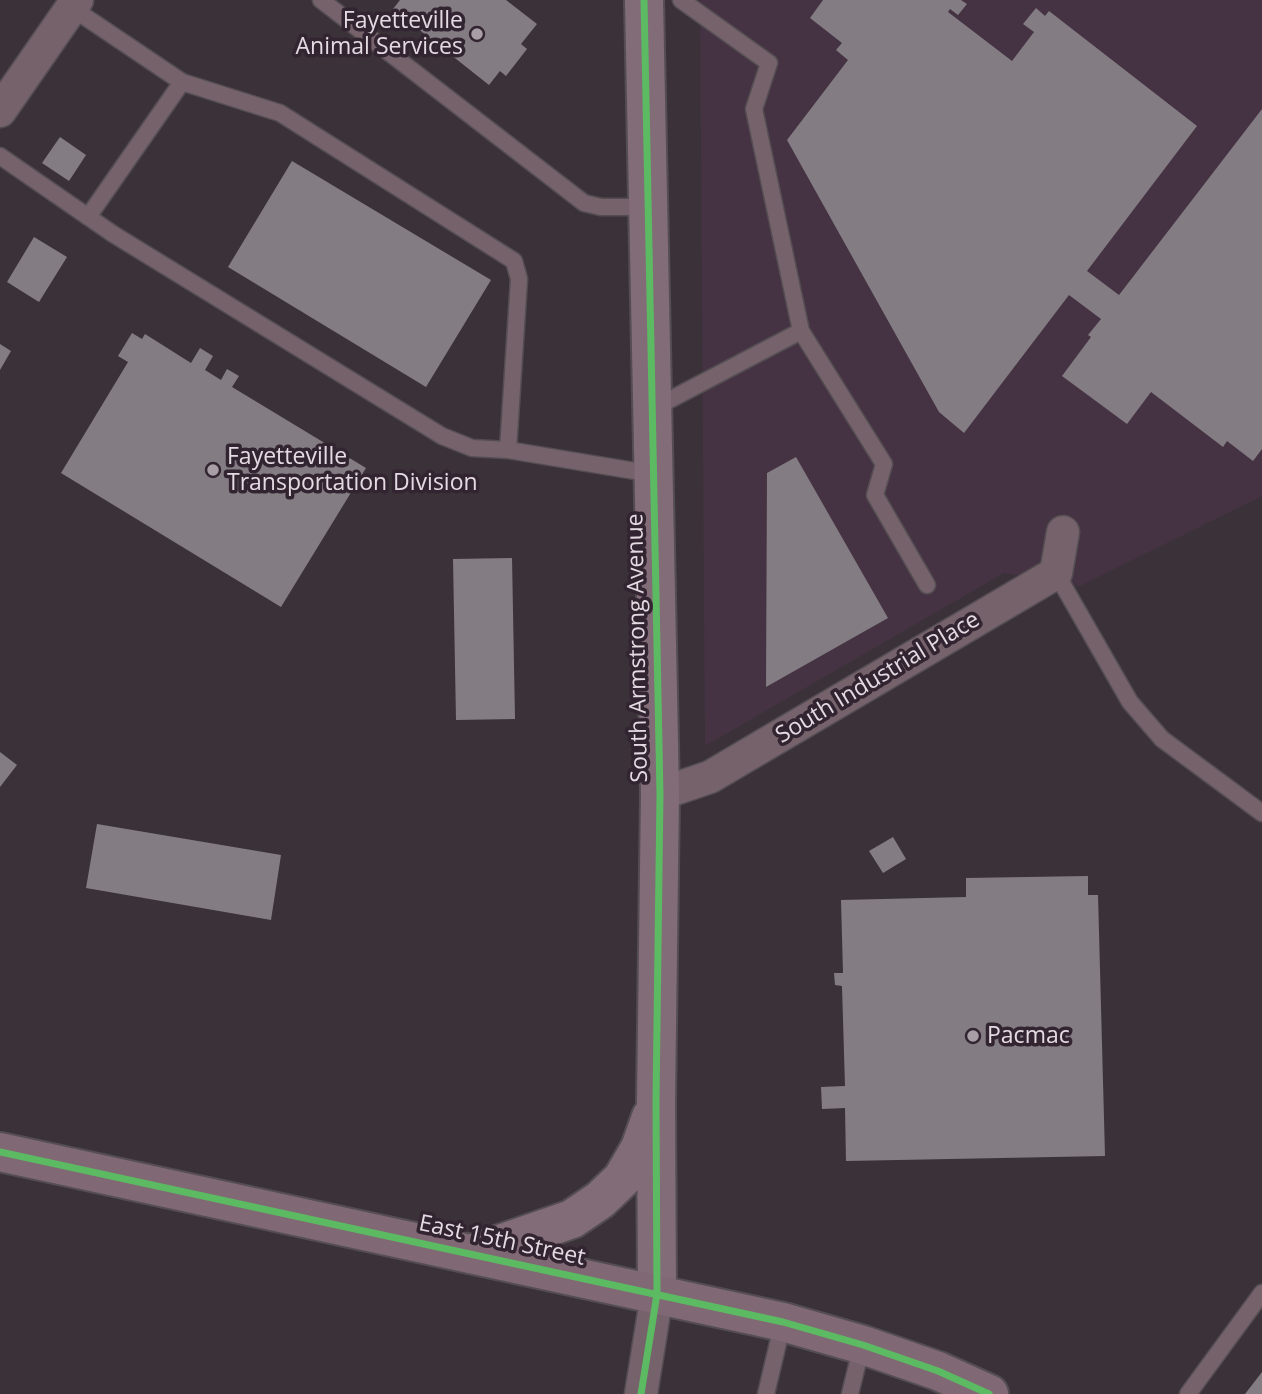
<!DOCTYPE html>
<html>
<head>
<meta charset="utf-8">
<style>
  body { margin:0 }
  canvas { display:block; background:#3a3238 }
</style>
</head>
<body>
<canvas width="1262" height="1394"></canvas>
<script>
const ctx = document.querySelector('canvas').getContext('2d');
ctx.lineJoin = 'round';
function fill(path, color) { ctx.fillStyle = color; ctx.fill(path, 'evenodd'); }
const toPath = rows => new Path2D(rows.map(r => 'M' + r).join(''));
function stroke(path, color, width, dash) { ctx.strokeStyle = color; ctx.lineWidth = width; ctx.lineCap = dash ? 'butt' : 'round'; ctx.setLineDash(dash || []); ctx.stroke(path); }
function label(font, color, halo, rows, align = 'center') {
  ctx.font = font + ' "Open Sans",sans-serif'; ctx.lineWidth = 7; ctx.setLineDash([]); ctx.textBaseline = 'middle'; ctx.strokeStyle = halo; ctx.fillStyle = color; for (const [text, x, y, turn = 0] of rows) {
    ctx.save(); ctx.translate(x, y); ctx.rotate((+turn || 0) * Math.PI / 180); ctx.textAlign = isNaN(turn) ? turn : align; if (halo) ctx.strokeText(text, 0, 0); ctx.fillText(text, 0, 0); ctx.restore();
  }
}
fill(toPath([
  [700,0,1262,0,1262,496,1080,586,1004,573,705,746]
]), '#453343');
fill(toPath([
  [400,0,506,0,537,24,521,44,527,49,506,76,500,71,489,85,393,9],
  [823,0,961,0,967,4,958,15,950,9,948,12,1012,61,1034,32,1023,24,1036,8,1045,16,1049,11,1197,126,1087,271,1119,295,1262,109,1262,449,1253,461,1227,441,1223,447,1151,392,1127,424,1062,376,1091,337,1088,335,1101,319,1069,295,964,433,939,412,787,140,848,60,836,50,842,43,810,18],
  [60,137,86,155,69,181,42,163],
  [292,161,491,280,426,387,228,267],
  [34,237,67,257,39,302,7,282],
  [132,333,142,339,145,334,191,363,200,348,213,356,205,370,221,380,227,369,239,376,232,387,366,468,281,607,61,473,128,362,118,356],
  [0,344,11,351,0,370],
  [796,457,888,618,766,687,767,473],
  [512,558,515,719,456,720,453,559],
  [0,752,17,765,0,787],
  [97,824,281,855,271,920,86,888],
  [893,837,906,859,883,873,869,851],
  [1088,876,1088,895,1098,895,1105,1156,846,1161,845,1108,822,1109,821,1087,845,1086,842,986,835,985,834,973,843,973,841,900,966,897,966,878],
  [1262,1372,1262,1394,1245,1394]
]), '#837d83');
const lane = toPath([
  [321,0,584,203,601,207,647,207],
  [681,0,769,63,754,109,801,331],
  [72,8,182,82,280,113,514,261,519,279,508,450],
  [0,156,113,234,442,436,472,448,508,450,653,474],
  [88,217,182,82],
  [654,408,801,331,884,464,875,495,927,585],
  [1056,573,1130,702,1162,739,1262,813],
  [766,1394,783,1322],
  [850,1394,862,1345],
  [1188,1394,1262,1293]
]);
const street = toPath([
  [0,111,77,0],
  [660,794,710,777,1056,573,1063,532],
  [641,1394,657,1294]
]);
const secondary = toPath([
  [644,0,660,794,656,1102,657,1294],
  [471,1254,572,1219,600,1200,622,1179,640,1148,651,1117]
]);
const primary = toPath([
  [0,1152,783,1322,863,1345,938,1371,989,1394]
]);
stroke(lane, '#544e52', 19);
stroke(street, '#544e52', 35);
stroke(secondary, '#544e52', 42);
stroke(primary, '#544e52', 42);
stroke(lane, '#75626b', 16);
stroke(street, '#75626b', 32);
stroke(secondary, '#826c77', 38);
stroke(primary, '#806974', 38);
stroke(toPath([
  [0,1152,783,1322,863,1345,938,1371,989,1394],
  [641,1394,657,1294,656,1102,660,794,644,0]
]), '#5cba63', 7);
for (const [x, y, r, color] of [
  [477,34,7,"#a89fa6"],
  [213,470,7,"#a89fa6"],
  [973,1036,7,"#a89fa6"]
]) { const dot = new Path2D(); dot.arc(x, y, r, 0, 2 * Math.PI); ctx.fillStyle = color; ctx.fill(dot); stroke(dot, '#322431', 2.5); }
label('23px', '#e4dae2', '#322431', [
  ["Fayetteville",463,21,"right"],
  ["Animal Services",463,47,"right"],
  ["Fayetteville",227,457],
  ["Transportation Division",227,483],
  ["Pacmac",987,1036]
], 'left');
label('23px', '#e4dae2', '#322431', [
  ["South Armstrong Avenue",638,648,-91],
  ["South Industrial Place",878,678,-31],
  ["East 15th Street",502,1241,12]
]);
</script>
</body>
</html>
